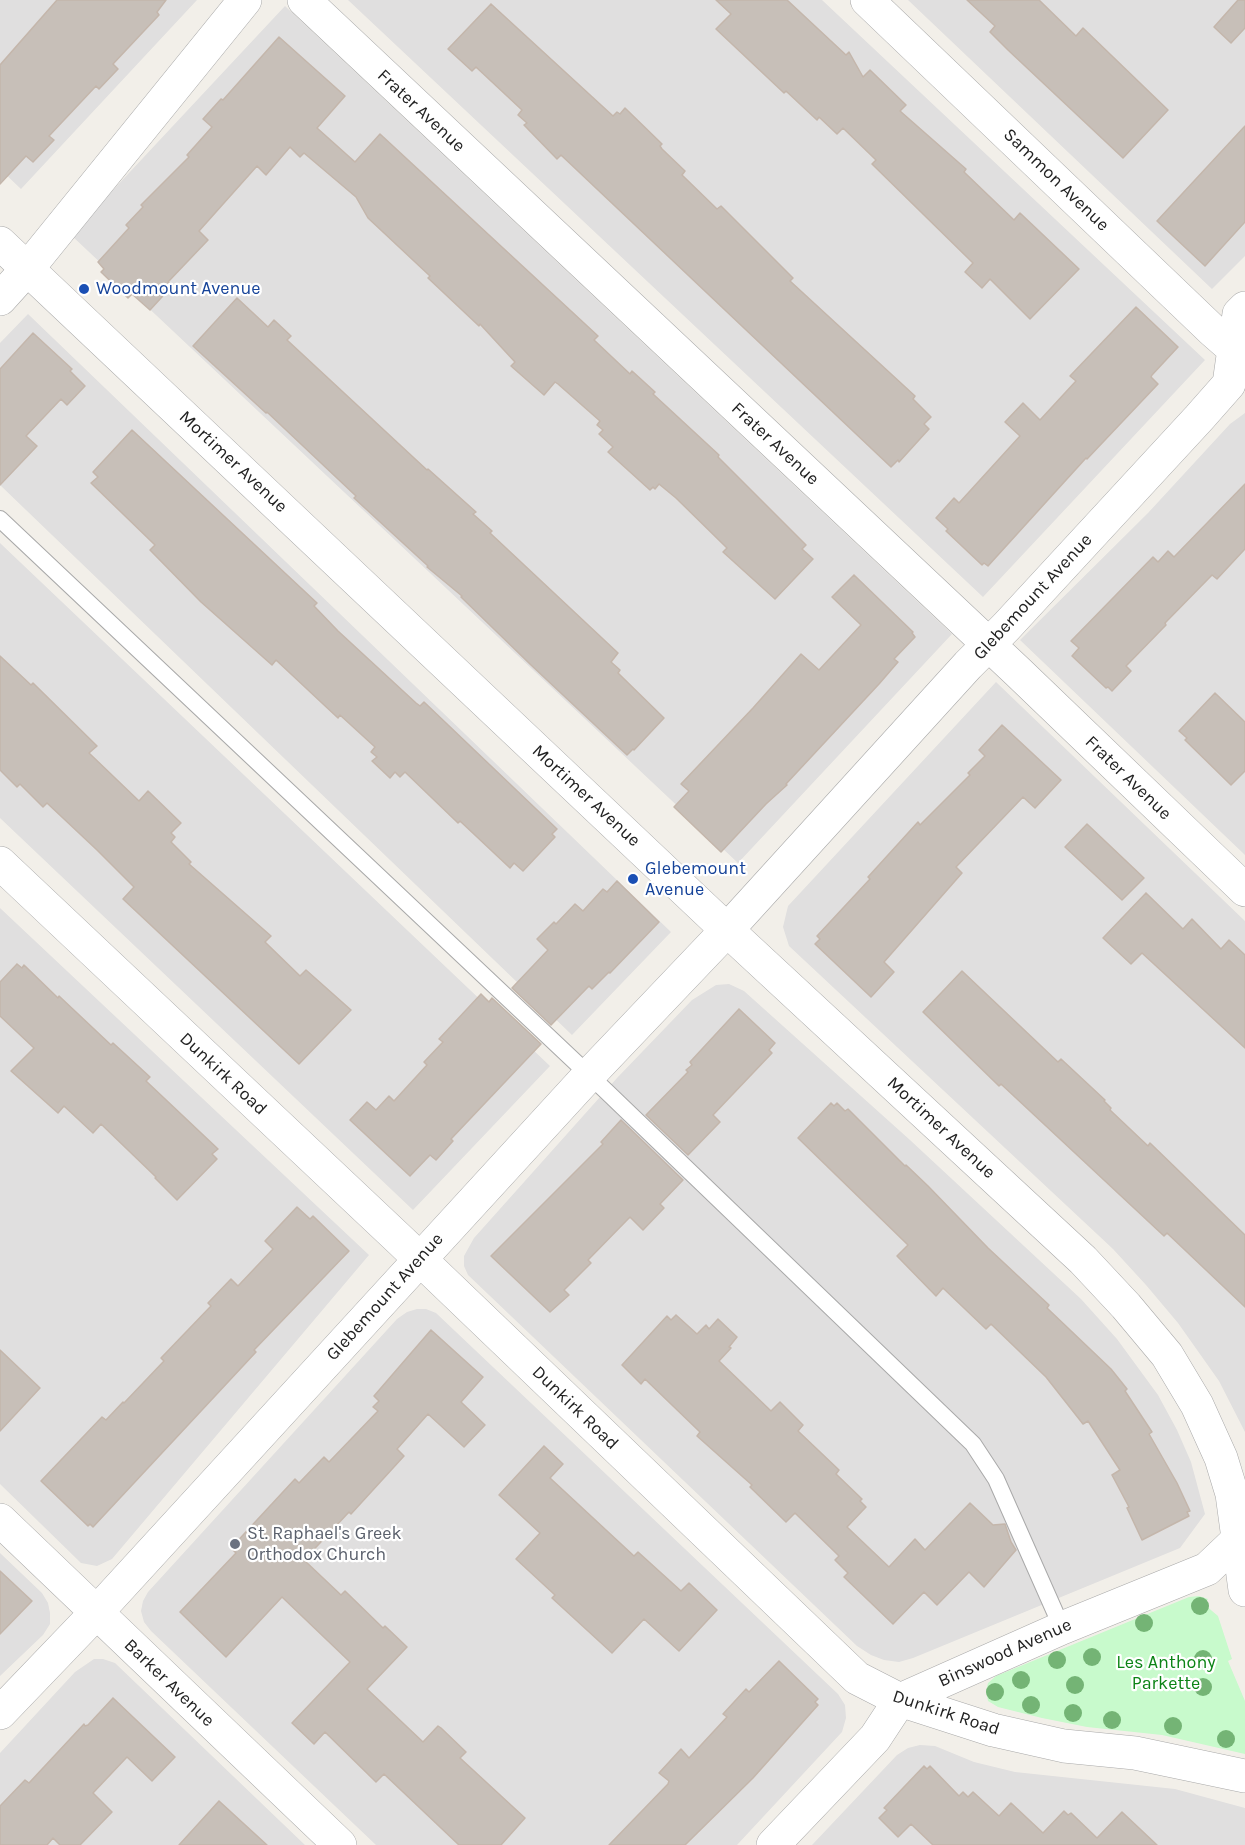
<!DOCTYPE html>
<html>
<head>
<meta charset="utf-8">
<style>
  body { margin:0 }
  canvas { display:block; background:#f2efe9 }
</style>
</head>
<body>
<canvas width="1245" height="1845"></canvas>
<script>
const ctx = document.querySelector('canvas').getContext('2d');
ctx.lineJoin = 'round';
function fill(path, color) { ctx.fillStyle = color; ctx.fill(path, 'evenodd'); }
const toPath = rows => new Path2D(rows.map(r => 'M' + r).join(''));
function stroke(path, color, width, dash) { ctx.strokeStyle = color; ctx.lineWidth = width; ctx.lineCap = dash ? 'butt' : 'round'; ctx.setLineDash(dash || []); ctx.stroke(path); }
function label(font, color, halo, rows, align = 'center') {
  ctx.font = font + ' Karla,sans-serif'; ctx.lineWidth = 4.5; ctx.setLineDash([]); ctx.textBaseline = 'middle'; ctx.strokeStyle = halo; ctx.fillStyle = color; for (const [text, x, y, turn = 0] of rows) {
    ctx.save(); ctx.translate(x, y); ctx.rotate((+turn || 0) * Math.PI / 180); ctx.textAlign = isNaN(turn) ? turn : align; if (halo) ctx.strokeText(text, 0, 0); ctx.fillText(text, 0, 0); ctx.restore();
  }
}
fill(toPath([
  [0,0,197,0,21,189,0,169],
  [348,0,822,0,1205,360,983,597],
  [908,0,1245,0,1245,256,1212,289],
  [285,6,952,634,738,863,71,235],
  [28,314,671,932,572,1035,0,485,0,343],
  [1245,413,1245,855,1020,640,1148,513,1230,424],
  [0,543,550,1066,413,1210,0,818],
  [996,682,1245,921,1245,1432,1219,1381,1178,1323,1146,1285,1113,1249,789,946,783,927,788,906],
  [0,908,369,1255,112,1559,97,1566,81,1563,0,1484],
  [729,984,744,991,910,1140,1081,1299,1117,1339,1158,1395,1177,1430,1191,1462,1205,1514,1180,1548,913,1658,899,1662,884,1660,871,1655,857,1646,468,1275,464,1266,464,1256,474,1238,617,1078,692,1000,716,985],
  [417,1309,426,1309,436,1313,838,1694,845,1705,846,1718,842,1732,737,1845,376,1845,151,1631,144,1622,141,1611,143,1601,148,1592,397,1319,407,1312],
  [0,1553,42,1593,48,1603,50,1613,50,1624,43,1635,0,1676],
  [94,1659,103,1659,115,1663,305,1845,0,1845,0,1753,75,1672],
  [920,1745,935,1746,974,1762,1015,1772,1175,1789,1245,1808,1245,1845,812,1845,897,1755,908,1748]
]), '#e0dfdf');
fill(toPath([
  [1199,1596,1208,1599,1205,1605,1218,1616,1232,1659,1228,1661,1245,1701,1245,1754,1162,1735,1087,1727,1042,1718,998,1707,988,1701,986,1691,988,1683,996,1676,1189,1597]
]), '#c8facc');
const building = toPath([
  [57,0,166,0,157,12,159,15,113,64,118,69,99,89,96,86,49,136,54,140,33,162,26,156,0,184,0,65,57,0],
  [716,0,787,0,846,55,849,52,863,77,870,70,906,105,900,111,966,169,964,172,1014,220,1020,213,1079,269,1030,319,990,279,982,288,965,272,973,263,872,164,876,160,843,128,837,134,819,117,817,120,786,91,784,93,716,29,731,14,716,0],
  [967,0,1039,0,1076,36,1083,28,1168,110,1123,158,1008,50,990,32,995,26,967,0],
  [1238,0,1245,0,1245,28,1231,43,1214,27,1238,0],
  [491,4,613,116,617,112,620,114,625,108,662,144,660,146,662,149,685,171,682,175,717,209,721,206,793,278,790,281,915,396,913,399,931,417,924,424,929,429,899,462,898,460,891,467,561,155,557,159,524,125,527,123,518,115,522,110,476,67,472,71,448,49,491,4],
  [279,37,345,96,317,128,355,162,380,134,598,336,594,340,630,374,632,371,655,392,653,394,719,455,718,457,806,545,802,549,813,559,775,599,723,552,727,548,676,498,659,484,655,489,653,487,650,490,608,452,613,447,599,434,603,430,597,425,600,421,558,384,555,382,544,395,511,366,515,362,480,324,479,326,428,278,430,276,368,218,356,197,304,153,300,157,290,147,266,175,257,166,199,231,208,240,168,282,172,286,150,310,132,294,128,298,101,272,104,269,98,262,129,228,126,225,143,207,141,205,189,157,187,155,212,127,203,119,221,99,223,100,279,37],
  [1245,126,1245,222,1205,266,1157,221,1245,126],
  [237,298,268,327,274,320,291,336,287,340,427,470,428,469,476,512,473,514,492,531,490,533,618,653,611,662,620,670,618,673,664,718,634,750,633,749,627,755,531,665,461,597,462,596,427,567,428,566,354,498,356,496,267,412,266,413,193,346,237,298],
  [1136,307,1178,347,1152,375,1151,377,1158,384,1087,459,1086,458,988,566,984,563,982,565,946,531,948,529,936,518,954,498,959,503,1020,436,1005,422,1023,403,1040,420,1076,381,1070,376,1136,307],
  [33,333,72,369,70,371,85,386,67,405,61,399,26,436,37,446,0,485,0,369,33,333],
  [132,430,317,603,314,606,338,631,416,703,420,706,424,702,557,829,552,834,555,837,523,871,514,863,510,868,460,821,458,823,405,772,400,777,395,772,390,778,372,761,377,757,371,752,375,747,340,715,338,718,276,660,272,665,201,602,150,550,155,545,91,483,98,477,93,472,132,430],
  [1245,484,1245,549,1217,579,1212,575,1165,623,1166,625,1128,664,1126,666,1131,671,1112,691,1108,687,1106,688,1072,656,1079,648,1071,641,1153,557,1158,562,1168,551,1174,557,1245,484],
  [854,575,913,632,912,633,915,637,894,659,898,662,879,684,786,784,787,785,766,804,721,852,674,807,689,791,681,784,753,708,801,654,819,670,861,625,832,597,854,575],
  [0,656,31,685,33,683,97,746,89,753,139,801,148,791,181,823,171,833,175,837,171,842,191,862,189,864,271,936,265,942,300,976,306,970,351,1010,299,1064,123,899,134,887,97,850,47,803,43,807,20,784,17,787,0,770,0,656],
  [1215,693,1245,722,1245,771,1231,785,1185,740,1187,738,1179,731,1215,693],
  [1002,725,1061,780,1035,808,1023,797,956,867,962,873,884,962,894,972,871,997,815,944,820,939,817,936,870,879,868,877,918,822,920,825,970,775,968,773,985,756,979,750,1002,725],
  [1087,824,1144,878,1122,900,1065,847,1087,824],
  [617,881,659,922,610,973,609,972,592,989,589,986,551,1025,512,988,548,950,537,939,554,922,556,924,575,904,583,911,603,889,607,892,617,881],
  [1146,893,1183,929,1192,919,1221,949,1229,940,1245,955,1245,1048,1142,953,1131,964,1103,938,1146,893],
  [17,964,22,968,24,965,58,998,59,996,111,1045,113,1043,150,1077,146,1081,218,1149,212,1154,217,1159,177,1200,155,1178,156,1177,101,1124,93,1133,64,1106,58,1113,11,1071,34,1048,0,1016,0,982,17,964],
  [962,971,1058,1062,1061,1059,1105,1100,1104,1101,1111,1108,1110,1110,1148,1146,1150,1143,1245,1235,1245,1307,1167,1233,1164,1236,1001,1084,999,1086,923,1012,962,971],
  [481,994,489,1002,492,998,541,1044,451,1139,453,1141,436,1160,430,1155,410,1176,350,1120,367,1102,376,1110,389,1096,394,1101,427,1065,424,1062,443,1042,439,1039,481,994],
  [739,1009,775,1043,769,1050,772,1053,713,1115,720,1122,688,1155,646,1115,688,1072,686,1070,692,1065,690,1062,739,1009],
  [831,1103,834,1106,837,1103,845,1111,848,1109,905,1166,906,1165,928,1186,988,1248,1049,1305,1047,1308,1111,1369,1127,1389,1125,1391,1152,1432,1149,1434,1177,1483,1190,1511,1187,1512,1189,1516,1142,1540,1127,1508,1129,1507,1112,1475,1120,1470,1088,1421,1083,1424,1046,1377,991,1324,986,1329,943,1288,936,1296,897,1256,908,1245,798,1138,831,1103],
  [621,1120,683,1180,660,1204,664,1208,643,1230,630,1217,588,1260,591,1263,564,1290,569,1295,550,1312,491,1256,603,1144,601,1142,621,1120],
  [297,1207,310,1219,313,1216,349,1251,254,1350,256,1352,93,1527,90,1524,88,1526,41,1481,102,1417,106,1420,123,1402,124,1403,164,1361,161,1358,211,1306,208,1303,231,1279,238,1286,273,1249,265,1241,297,1207],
  [676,1315,697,1334,706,1325,709,1329,718,1319,737,1337,729,1347,731,1348,719,1361,771,1411,780,1402,803,1425,798,1431,839,1470,836,1474,862,1499,860,1501,866,1507,847,1527,889,1567,915,1539,925,1550,970,1503,993,1525,1005,1524,1011,1542,1016,1550,984,1587,969,1572,937,1605,924,1592,893,1624,844,1577,848,1573,835,1560,839,1556,795,1513,786,1522,750,1487,752,1485,697,1436,700,1432,645,1379,641,1384,622,1365,667,1316,671,1320,676,1315],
  [431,1330,483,1377,461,1402,485,1425,464,1447,428,1414,397,1449,404,1456,351,1514,349,1512,304,1560,341,1595,345,1591,383,1628,385,1626,407,1647,367,1689,423,1742,438,1726,441,1728,466,1752,460,1758,525,1818,501,1845,459,1845,384,1774,376,1782,325,1732,314,1744,292,1723,350,1662,282,1597,226,1657,180,1612,236,1553,231,1548,295,1479,299,1483,324,1457,329,1462,378,1411,373,1407,379,1401,374,1396,431,1330],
  [0,1350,40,1388,0,1431,0,1350],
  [544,1446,563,1464,550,1478,634,1556,638,1552,681,1591,689,1583,717,1610,679,1651,644,1619,612,1653,552,1598,555,1595,516,1559,540,1533,499,1495,544,1446],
  [0,1571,32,1601,0,1634,0,1571],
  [779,1661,818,1699,815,1702,818,1705,753,1778,685,1845,609,1845,668,1784,669,1781,659,1773,681,1749,689,1758,727,1717,723,1714,746,1689,749,1692,779,1661],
  [113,1698,175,1757,152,1781,127,1757,93,1793,112,1812,80,1845,60,1845,53,1838,47,1845,0,1845,0,1806,25,1780,29,1783,84,1724,85,1726,88,1725,113,1698],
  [924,1766,927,1769,930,1766,959,1796,963,1792,968,1797,973,1792,999,1816,1011,1803,1043,1833,1064,1811,1068,1815,1071,1813,1097,1838,1122,1812,1157,1845,933,1845,911,1824,898,1837,879,1818,887,1810,884,1808,924,1766],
  [219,1801,267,1845,179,1845,219,1801]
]);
fill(building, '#c7bfb8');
stroke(building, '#c4b6ab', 1.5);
const service = toPath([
  [0,519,605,1090,973,1444,996,1479,1062,1628]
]);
const minor = toPath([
  [304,0,1018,672,1245,890],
  [867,0,1212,330,1245,359],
  [0,299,28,268,245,0],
  [0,863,401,1241,857,1678,900,1700,993,1730,1064,1746,1135,1753,1245,1776],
  [0,1520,340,1845],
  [0,1713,96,1613,589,1075,727,930,968,665,1006,627,1199,418,1229,384,1239,314,1245,308],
  [773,1845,875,1738,900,1700,1062,1628,1207,1569,1245,1533]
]);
const tertiary = toPath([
  [0,243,727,930,1083,1260,1126,1306,1167,1355,1197,1405,1221,1458,1232,1494,1245,1590]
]);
stroke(service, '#a9a9a9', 18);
stroke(minor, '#a9a9a9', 34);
stroke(tertiary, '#a9a9a9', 34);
stroke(service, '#fff', 16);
stroke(minor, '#fff', 33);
stroke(tertiary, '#fff', 33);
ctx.fillStyle = '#74b475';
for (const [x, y] of [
  [1200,1606],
  [1144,1623],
  [1092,1657],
  [1203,1659],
  [1057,1660],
  [1021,1680],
  [1075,1685],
  [1203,1687],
  [995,1692],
  [1031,1705],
  [1073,1713],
  [1112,1720],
  [1173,1726],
  [1226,1739]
]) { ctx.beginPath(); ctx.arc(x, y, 9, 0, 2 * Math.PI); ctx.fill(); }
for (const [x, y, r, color] of [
  [84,289,6,"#1a4fb4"],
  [633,879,6,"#1a4fb4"],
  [235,1544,6,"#6b7280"]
]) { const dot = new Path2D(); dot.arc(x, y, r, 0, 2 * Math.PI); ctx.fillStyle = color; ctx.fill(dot); stroke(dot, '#fff', 2); }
label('18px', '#222', '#fff', [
  ["Frater Avenue",421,111,43],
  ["Sammon Avenue",1056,180,44],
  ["Frater Avenue",775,444,43],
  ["Mortimer Avenue",233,462,43],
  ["Glebemount Avenue",1033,597,-47],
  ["Frater Avenue",1128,778,44],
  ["Mortimer Avenue",586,796,43],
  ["Dunkirk Road",223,1074,43],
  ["Mortimer Avenue",941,1128,43],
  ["Glebemount Avenue",385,1297,-48],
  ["Dunkirk Road",575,1408,44],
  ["Binswood Avenue",1005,1653,-24],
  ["Barker Avenue",169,1683,44],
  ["Dunkirk Road",946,1713,18]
]);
label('18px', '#164399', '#fff', [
  ["Woodmount Avenue",96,289],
  ["Glebemount",645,869],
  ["Avenue",645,890]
], 'left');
label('18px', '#5b616d', '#fff', [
  ["St. Raphael's Greek",247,1534],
  ["Orthodox Church",247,1555]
], 'left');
label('18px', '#0c8416', '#fff', [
  ["Les Anthony",1166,1663],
  ["Parkette",1166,1684]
]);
</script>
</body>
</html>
